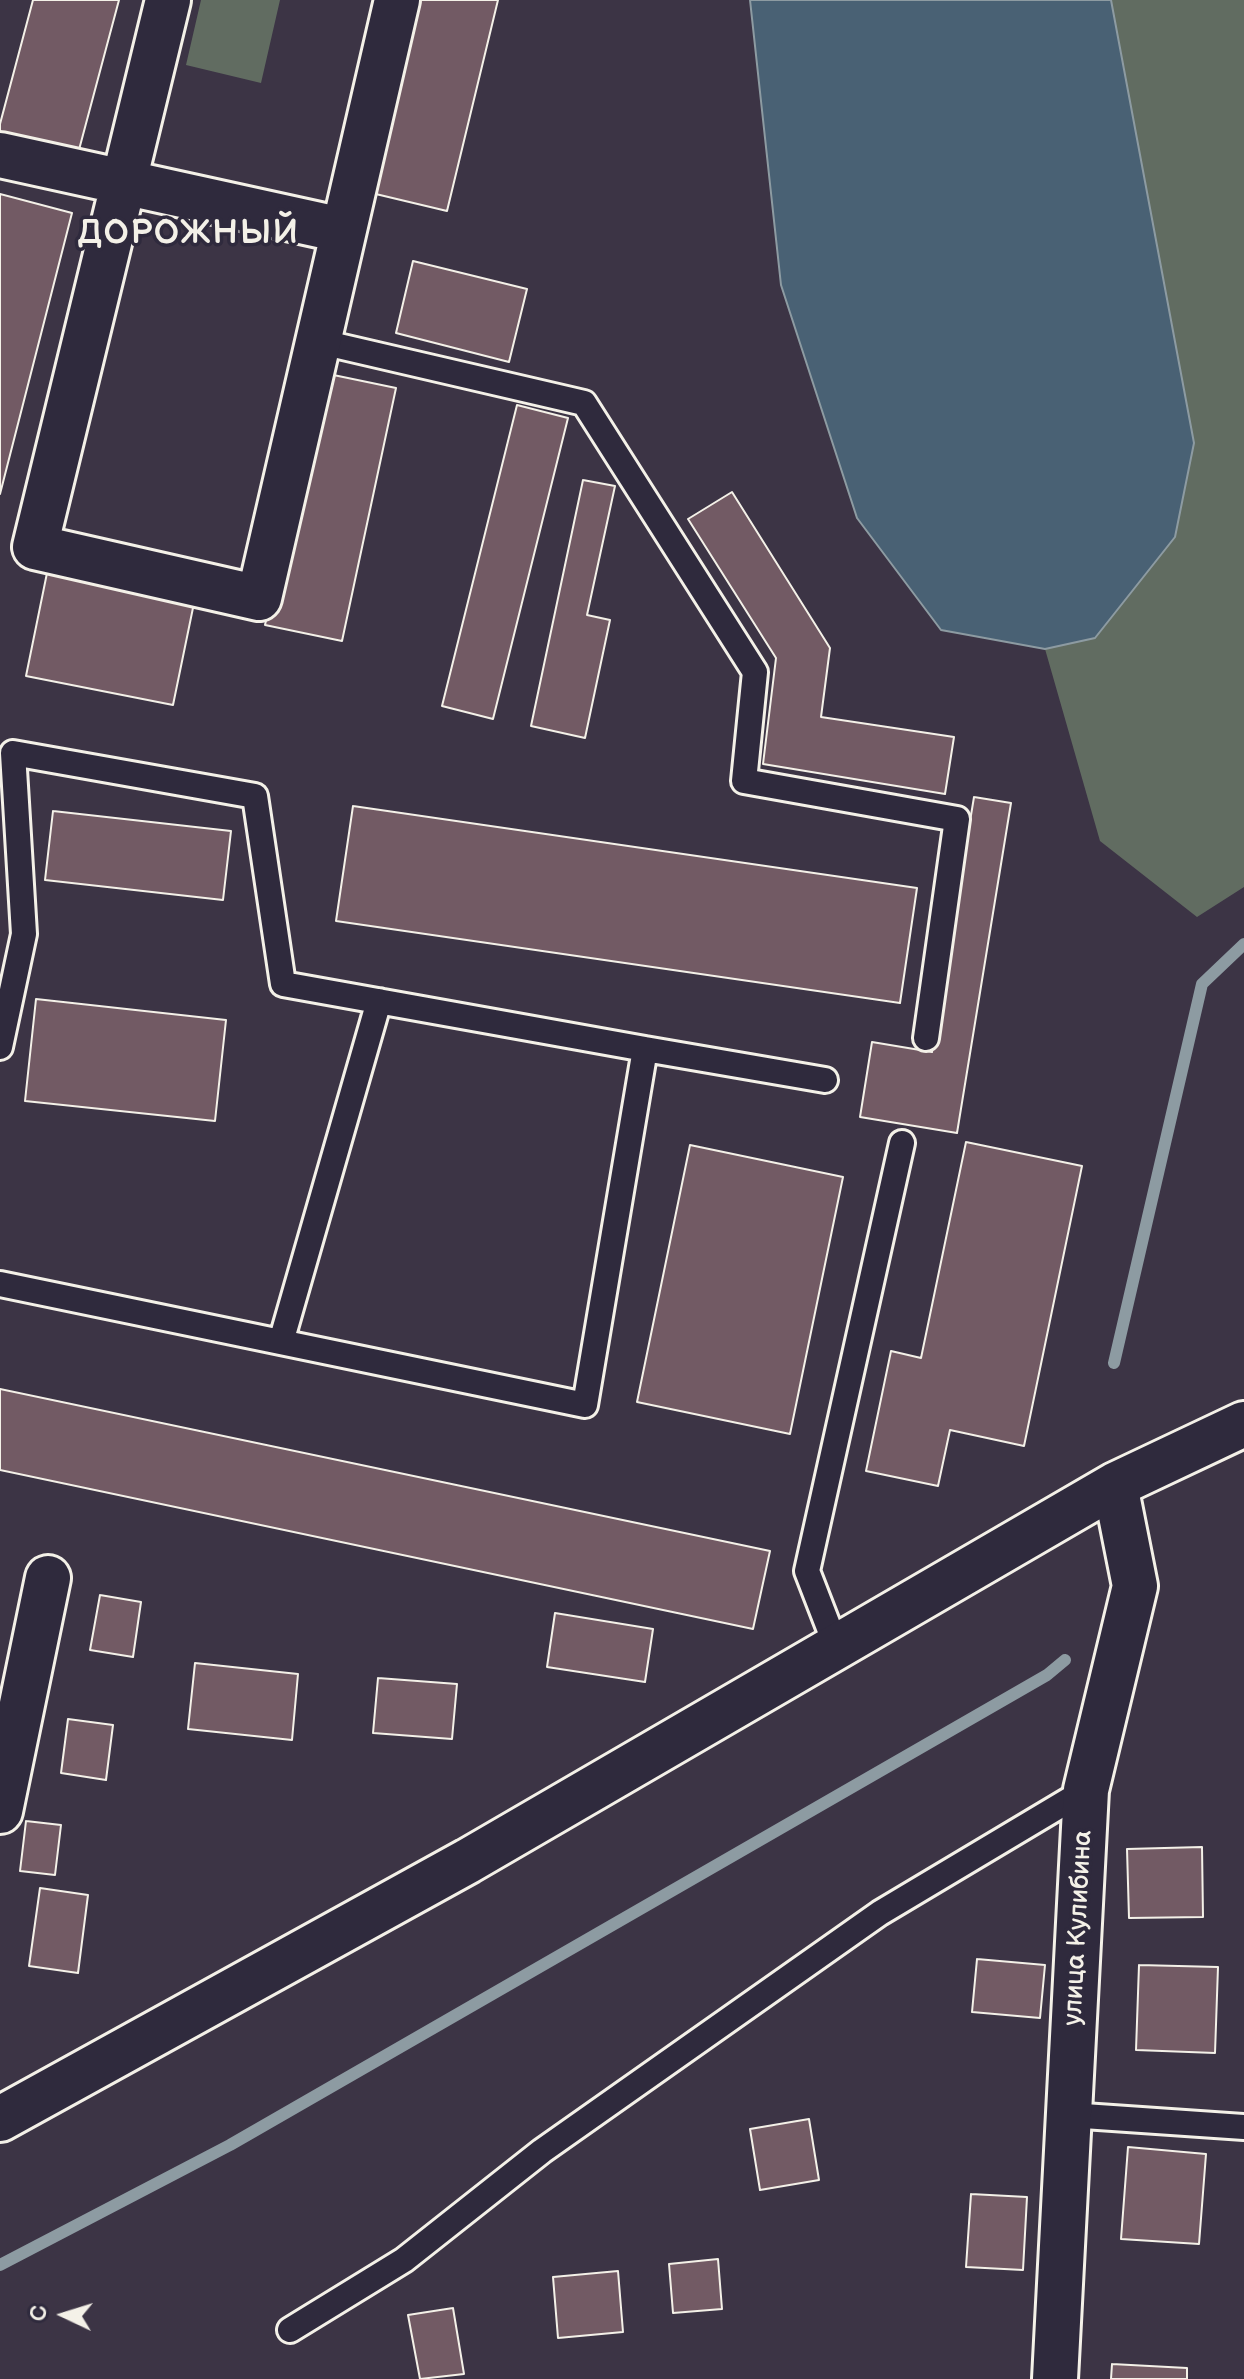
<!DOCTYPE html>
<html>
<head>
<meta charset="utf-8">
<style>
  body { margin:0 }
  #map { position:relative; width:1244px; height:2379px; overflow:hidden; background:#3c3445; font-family:"Balsamiq Sans",sans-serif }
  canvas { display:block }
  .north { position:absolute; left:24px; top:2275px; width:80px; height:80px; -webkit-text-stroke:6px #2f2a3d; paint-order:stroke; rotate:274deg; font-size:22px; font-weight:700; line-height:32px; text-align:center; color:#f4f1e8 }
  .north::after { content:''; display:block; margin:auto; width:28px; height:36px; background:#f4f1e8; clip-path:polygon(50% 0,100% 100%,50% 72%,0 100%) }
</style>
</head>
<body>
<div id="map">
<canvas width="1244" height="2379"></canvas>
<div class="north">С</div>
</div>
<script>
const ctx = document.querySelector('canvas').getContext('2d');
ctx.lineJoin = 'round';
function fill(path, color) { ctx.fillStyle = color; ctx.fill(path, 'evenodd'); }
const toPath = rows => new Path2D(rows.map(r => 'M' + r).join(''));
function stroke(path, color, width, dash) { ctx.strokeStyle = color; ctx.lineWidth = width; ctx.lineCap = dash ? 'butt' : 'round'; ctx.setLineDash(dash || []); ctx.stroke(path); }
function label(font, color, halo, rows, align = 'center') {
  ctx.font = font + ' "Balsamiq Sans",sans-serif'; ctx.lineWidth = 7; ctx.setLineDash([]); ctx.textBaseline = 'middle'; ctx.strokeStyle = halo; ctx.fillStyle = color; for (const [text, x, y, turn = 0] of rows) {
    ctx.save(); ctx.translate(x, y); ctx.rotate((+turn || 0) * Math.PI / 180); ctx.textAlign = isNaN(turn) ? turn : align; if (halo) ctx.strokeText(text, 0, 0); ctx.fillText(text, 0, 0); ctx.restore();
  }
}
fill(toPath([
  [201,0,280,0,261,83,186,65],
  [1111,0,1244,0,1244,887,1197,917,1100,841,1045,649,1095,638,1126,597,1194,443]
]), '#616c61');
const water = toPath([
  [750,0,1111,0,1194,443,1175,537,1095,638,1045,649,941,630,857,518,781,285,750,0]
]);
fill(water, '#496174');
stroke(water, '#8d9ba2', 2);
stroke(toPath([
  [1114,1363,1202,984,1244,944],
  [0,2265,230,2145,1047,1675,1065,1660]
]), '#8d9ba2', 12);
const building = toPath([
  [33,0,119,0,76,161,0,141,0,124,33,0],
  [405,0,498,0,447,211,359,190,405,0],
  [0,194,72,213,0,494,0,194],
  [413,261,527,289,509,362,396,333,413,261],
  [319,372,396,388,342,641,265,625,319,372],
  [517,405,568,418,493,719,442,706,517,405],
  [583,480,615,486,587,615,610,620,585,738,531,726,583,480],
  [732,492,830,648,821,717,954,737,945,794,763,764,776,658,688,519,732,492],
  [47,573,194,603,173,705,26,676,47,573],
  [974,797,1011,803,957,1133,860,1117,872,1042,932,1052,974,797],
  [353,806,917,888,900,1003,336,921,353,806],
  [53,811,231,831,223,900,45,880,53,811],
  [36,999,226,1020,215,1121,25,1101,36,999],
  [966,1142,1082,1166,1024,1446,950,1430,938,1486,866,1471,891,1351,921,1358,966,1142],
  [690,1145,843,1177,790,1434,637,1402,690,1145],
  [0,1389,770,1551,753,1629,0,1470,0,1389],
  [100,1595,141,1602,133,1657,90,1650,100,1595],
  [555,1613,653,1629,645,1682,547,1667,555,1613],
  [195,1663,298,1674,292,1740,188,1729,195,1663],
  [378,1678,457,1684,452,1739,373,1733,378,1678],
  [68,1719,113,1725,106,1780,61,1773,68,1719],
  [26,1821,61,1825,55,1875,20,1871,26,1821],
  [1202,1847,1203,1917,1129,1918,1127,1849,1202,1847],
  [40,1888,88,1895,78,1973,29,1966,40,1888],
  [977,1959,1045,1965,1040,2018,972,2012,977,1959],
  [1139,1965,1218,1967,1215,2053,1136,2050,1139,1965],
  [809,2119,819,2180,760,2190,750,2129,809,2119],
  [1128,2147,1206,2154,1199,2244,1121,2239,1128,2147],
  [971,2194,1027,2197,1023,2270,966,2267,971,2194],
  [718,2259,722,2309,673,2313,669,2264,718,2259],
  [618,2271,623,2332,558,2338,553,2277,618,2271],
  [453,2308,464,2374,420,2379,408,2315,453,2308],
  [1112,2364,1187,2368,1187,2379,1111,2379,1112,2364]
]);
fill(building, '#725a64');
stroke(building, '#f4f1e8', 2);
const lane = toPath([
  [317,341,584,403,755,672,744,781,957,819,926,1038],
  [0,1047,24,934,13,753,255,796,283,984,645,1049,585,1405,0,1284],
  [645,1049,825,1080],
  [281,1342,379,1001],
  [836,1646,807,1571,902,1143],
  [1069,2115,1244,2127],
  [290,2330,404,2260,542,2151,880,1913,1086,1790]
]);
const street = toPath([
  [168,0,35,547,259,598,397,0],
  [0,155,342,230],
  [0,1811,48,1578],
  [0,2119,468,1861,1115,1485,1244,1424],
  [1055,2379,1086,1790,1135,1586,1115,1485]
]);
stroke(lane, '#f4f1e8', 30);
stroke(street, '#f4f1e8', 50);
stroke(lane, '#2f2a3d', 24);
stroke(street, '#2f2a3d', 44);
label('26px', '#f4f1e8', '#2f2a3d', [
  ["улица Кулибина",1079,1928,-87]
]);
ctx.letterSpacing = '2px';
label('bold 34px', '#f4f1e8', '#2f2a3d', [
  ["ДОРОЖНЫЙ",189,234]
]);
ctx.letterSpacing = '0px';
</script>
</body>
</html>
